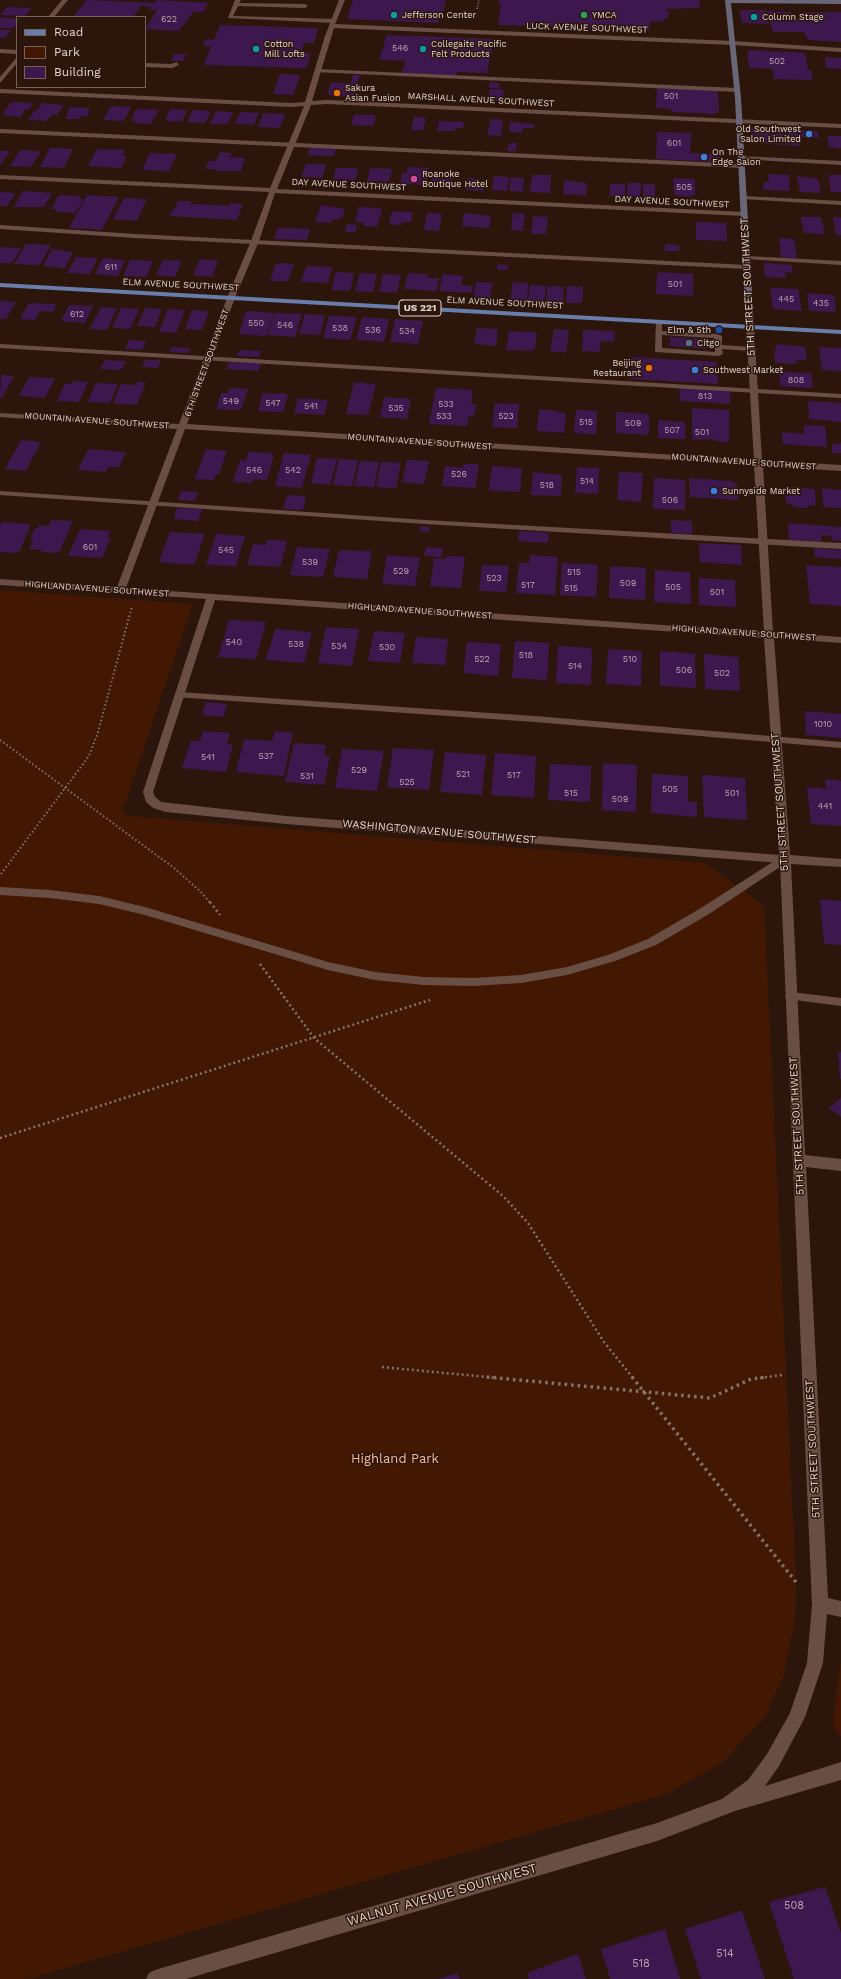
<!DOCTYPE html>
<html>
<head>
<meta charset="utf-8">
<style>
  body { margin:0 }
  #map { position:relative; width:841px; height:1979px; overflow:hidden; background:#2c160c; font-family:"Work Sans",sans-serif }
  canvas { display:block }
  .legend { position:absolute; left:16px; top:16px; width:130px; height:72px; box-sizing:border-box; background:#2c160c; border:1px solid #76625a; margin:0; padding:5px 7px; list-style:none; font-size:12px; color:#e5d5ce }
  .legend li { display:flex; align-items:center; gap:8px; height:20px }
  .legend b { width:20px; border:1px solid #76625a }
</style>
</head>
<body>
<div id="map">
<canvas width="841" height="1979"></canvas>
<ul class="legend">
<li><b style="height:5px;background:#687dac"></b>Road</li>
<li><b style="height:11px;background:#431802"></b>Park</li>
<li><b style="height:11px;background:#3d184e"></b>Building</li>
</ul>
</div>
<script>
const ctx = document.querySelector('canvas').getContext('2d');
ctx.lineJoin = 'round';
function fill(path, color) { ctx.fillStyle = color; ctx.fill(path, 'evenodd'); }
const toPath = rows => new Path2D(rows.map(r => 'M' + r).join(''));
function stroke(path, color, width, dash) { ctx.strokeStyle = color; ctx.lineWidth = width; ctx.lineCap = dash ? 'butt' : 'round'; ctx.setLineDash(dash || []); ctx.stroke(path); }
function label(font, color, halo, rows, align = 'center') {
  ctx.font = font + ' "Work Sans",sans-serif'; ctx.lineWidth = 3; ctx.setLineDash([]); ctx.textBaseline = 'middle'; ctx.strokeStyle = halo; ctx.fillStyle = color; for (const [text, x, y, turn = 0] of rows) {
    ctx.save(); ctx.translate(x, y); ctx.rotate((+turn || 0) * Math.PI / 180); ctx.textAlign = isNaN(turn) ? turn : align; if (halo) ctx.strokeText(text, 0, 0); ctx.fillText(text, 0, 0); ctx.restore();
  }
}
fill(toPath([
  [0,590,193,604,122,812,129,816,705,863,764,906,796,1582,795,1620,784,1674,765,1717,723,1762,667,1794,28,1979,0,1979],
  [841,1660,841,1737,834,1728,833,1720]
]), '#431802');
fill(toPath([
  [87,0,154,3,156,0,209,3,203,12,193,12,179,31,145,29,157,10,149,10,151,7,141,6,133,17,73,17],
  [353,0,446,0,443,11,440,11,438,23,347,19],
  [499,0,699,0,700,8,665,9,669,12,669,16,663,20,663,22,650,21,650,30,594,28,582,31,555,30,555,27,498,25,501,4,498,4],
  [7,7,32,8,25,16,0,15],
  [740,10,766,10,769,24,742,23],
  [767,11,791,12,794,20,806,20,802,12,841,12,841,42,808,40,804,32,773,32],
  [0,17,17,19,17,24,13,28,0,28],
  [220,25,318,28,314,43,304,43,301,52,311,53,306,68,204,65,211,46,203,46,206,39,214,40],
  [0,30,12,30,5,38,0,38],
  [387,35,494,39,487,73,457,72,456,76,401,73,406,61,379,60],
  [750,50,805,53,808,70,811,70,813,80,774,79,773,69,749,68,747,51],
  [174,54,187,54,183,61,171,61],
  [825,57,841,58,841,69,826,68],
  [280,74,300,75,293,95,273,94],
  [353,75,360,75,357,84,360,84,356,97,332,96,327,93,331,83,351,83],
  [490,82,499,83,499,88,489,88],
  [657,88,718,91,719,112,715,114,671,112,671,109,656,108],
  [490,89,504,90,501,102,487,101],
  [13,102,33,103,29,110,25,109,21,117,4,116,5,114,3,114,10,103],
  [42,103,64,105,57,115,52,115,46,121,28,120,34,111,37,111],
  [111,106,131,107,124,121,103,120],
  [70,107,90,108,88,112,90,112,87,117,81,116,79,119,65,119],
  [136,109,159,110,150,124,135,123,136,121,131,121],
  [170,109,187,110,182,122,165,121],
  [193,110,211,111,205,123,187,122],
  [216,111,233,112,228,124,210,124],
  [240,112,259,113,254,125,235,124],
  [263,113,285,114,280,128,258,127],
  [354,115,376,115,373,126,351,125],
  [414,117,426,118,423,130,411,130],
  [491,119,503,120,501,136,487,135],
  [439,121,464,122,463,128,455,128,455,131,437,131],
  [510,122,535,124,534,128,523,128,522,133,509,132],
  [750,127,817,131,819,138,800,137,801,146,753,143],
  [657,132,691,133,690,153,719,154,719,162,656,159],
  [827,136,841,136,841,148,829,147],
  [509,143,517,143,516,151,507,151],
  [310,147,336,148,334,156,307,155],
  [50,148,73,149,64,168,40,167],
  [97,149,125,150,123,156,127,156,121,168,88,166],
  [20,150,41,151,31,167,10,166],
  [0,151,10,151,0,166],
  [220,152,232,153,230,157,245,158,241,171,216,171,217,169,205,169,209,161,216,161],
  [150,153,177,154,169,171,142,170],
  [306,164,326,164,322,178,301,177],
  [408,167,429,168,425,185,400,184,402,173,407,173],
  [336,168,358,168,355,180,333,179],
  [370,168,393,169,388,182,367,181],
  [433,173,446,173,445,177,453,177,451,186,430,185],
  [768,174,789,175,790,191,764,190,763,182,769,182],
  [532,175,551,175,550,193,530,192],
  [828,175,841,175,841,192,831,192],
  [494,176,509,177,507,191,492,190],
  [797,176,818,179,821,193,800,192],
  [511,177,524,178,523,192,509,191],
  [468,178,479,179,479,181,485,181,483,191,466,190],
  [673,178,695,179,695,196,690,195,690,197,674,195],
  [564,180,587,183,586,195,563,194],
  [628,183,641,183,640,197,627,196],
  [610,184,625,184,625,196,610,196],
  [643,184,655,184,655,198,643,198],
  [23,191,52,193,44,207,14,207],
  [0,192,16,193,7,206,0,206],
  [59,195,80,196,79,199,84,199,75,213,56,212,57,209,51,209],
  [87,195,119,197,102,230,69,228],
  [124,198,147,199,137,221,113,219],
  [178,201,191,201,190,204,230,206,231,203,243,204,237,220,170,216],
  [321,205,345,209,342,218,332,220,331,223,315,222],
  [359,207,382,208,377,227,363,226,364,223,355,222],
  [392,211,413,212,411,222,402,222,401,225,389,224],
  [427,213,442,214,439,231,424,230],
  [464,213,491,216,489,228,462,226],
  [513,213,525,214,523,231,511,230],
  [533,216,548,217,546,234,531,234],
  [801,217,821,217,825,234,804,233],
  [833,217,841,218,841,235,836,235],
  [696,222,726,223,727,241,696,240],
  [347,224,357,225,355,232,345,232],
  [278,228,310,229,307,240,274,239],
  [779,238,794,239,797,259,781,257],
  [26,244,51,245,40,265,14,264],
  [665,244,679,245,679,251,665,251],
  [0,247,21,248,12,263,0,263],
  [52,249,73,252,65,268,43,266],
  [76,257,98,258,90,274,67,273],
  [103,258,125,260,118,276,95,274],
  [200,259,218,261,212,277,193,275],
  [130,260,153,261,146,277,123,276],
  [163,260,182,261,175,277,156,275],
  [276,263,294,264,288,281,270,281],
  [764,263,792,265,793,273,785,272,786,278,765,277],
  [498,264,508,265,507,270,497,270],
  [306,266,332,267,328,283,301,282],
  [336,272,354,273,350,291,331,290],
  [657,272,693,274,693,296,656,294],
  [360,273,377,274,373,292,355,291],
  [408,273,428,274,427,278,439,278,436,291,404,289],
  [383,274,401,275,397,293,379,292],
  [443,274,463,276,461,285,473,286,472,293,439,291],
  [476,282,493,283,490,299,474,298],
  [513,282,528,283,527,301,510,300],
  [530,285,546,286,544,302,528,301],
  [548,286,564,287,563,303,546,303],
  [567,286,583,287,582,303,566,303],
  [770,288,798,289,802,311,773,309],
  [807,293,834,295,836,312,809,311],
  [0,301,16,302,6,319,0,319],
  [29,303,56,304,53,312,40,311,35,320,20,319],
  [69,305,93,306,85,323,61,321],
  [101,307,117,308,107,330,90,329],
  [121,308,139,309,130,329,112,328],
  [145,308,162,309,155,327,137,326],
  [168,309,185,310,176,333,159,332],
  [192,310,209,311,202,330,185,329],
  [246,311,274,313,266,336,239,334],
  [275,313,302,314,295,337,267,335],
  [305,314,325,315,320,335,299,334],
  [329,316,357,317,350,340,323,338],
  [362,317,389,319,384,342,356,340],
  [395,319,423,321,418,344,390,342],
  [477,328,498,329,496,346,474,344],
  [554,329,569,330,566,353,550,351],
  [583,330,615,331,614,342,601,341,600,352,582,351],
  [509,331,537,332,535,349,532,349,531,351,506,350],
  [670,337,707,339,707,349,670,346],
  [129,340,146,341,142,350,125,349],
  [778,344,805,347,807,360,796,360,797,364,775,363,774,350,776,350,776,345,779,345],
  [172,347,190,348,188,353,169,352],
  [819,347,841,348,841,371,822,370],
  [239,350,261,351,259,357,237,356],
  [632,357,717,362,718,384,631,379],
  [105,360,126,361,121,370,100,369],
  [145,360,161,360,158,368,142,367],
  [229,362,261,363,258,371,226,369],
  [779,372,811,373,813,388,780,386],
  [1,375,14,376,2,398,0,398],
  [29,377,55,378,45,398,19,396],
  [73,381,88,382,79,402,57,401,65,383,72,384],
  [138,382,146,382,137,405,113,403,121,384,136,385],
  [354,382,376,384,368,415,346,414],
  [96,383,118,384,110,403,88,402],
  [229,388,248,389,241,410,216,409,221,393,228,393],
  [436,388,473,390,471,404,476,404,474,417,469,416,467,426,429,424],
  [679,388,730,391,730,404,680,401],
  [263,393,288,394,283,412,258,411],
  [384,397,411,399,407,419,380,417],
  [298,398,328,400,324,415,294,413],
  [808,401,841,403,841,422,809,419],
  [495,403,519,404,517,428,492,427],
  [692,408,729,410,729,442,715,441,714,439,692,440],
  [539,409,558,411,558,413,566,413,564,433,537,431],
  [576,410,597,411,596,434,574,433],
  [616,412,649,414,649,435,616,433],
  [658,420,685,422,686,439,658,438],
  [804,425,825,426,827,447,783,444,782,432,804,434],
  [21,440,41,442,26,471,5,469],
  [841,442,841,453,832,453,832,444,840,444],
  [88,449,126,452,119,467,108,467,106,472,78,470],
  [206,449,227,451,219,474,216,474,214,480,195,479],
  [248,452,269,453,274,455,267,480,253,479,252,483,233,482,240,460,246,461],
  [284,453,311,455,302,488,275,486],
  [317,458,337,459,330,485,311,483],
  [339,459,358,460,352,486,333,485],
  [407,460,429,461,424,484,402,482],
  [360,461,379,462,374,487,354,486],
  [381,462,401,463,396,488,376,487],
  [463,464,479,464,475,488,442,486,445,466,463,468],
  [492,466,522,468,520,492,489,490],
  [577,467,599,468,598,494,575,493],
  [533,472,562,475,561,496,531,495],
  [619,472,643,473,641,502,617,500],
  [654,478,685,480,685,510,653,509],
  [689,478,731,481,738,486,738,500,690,497],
  [785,487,815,489,816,506,808,505,808,508,793,507,793,504,786,503],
  [822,488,841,490,841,508,823,507],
  [181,491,198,492,195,501,178,500],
  [287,495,306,496,303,510,283,509],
  [177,508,202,509,198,521,174,519],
  [51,520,73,521,59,553,41,552,42,550,29,549,33,540,30,540,35,528,38,528,39,525,49,526],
  [671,520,692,521,692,534,671,533],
  [2,522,31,524,19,553,0,552,0,526],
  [788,523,841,527,841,541,832,540,832,536,821,535,822,542,789,540],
  [421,526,430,527,429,532,420,531],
  [80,529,110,531,107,538,111,538,102,558,68,556],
  [519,531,549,533,548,543,518,541],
  [170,532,205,534,194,565,159,562],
  [216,534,245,536,236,566,206,565],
  [267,540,287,541,280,567,247,565,253,544,265,545],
  [699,543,741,545,742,565,700,562],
  [297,547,330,549,323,577,290,575],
  [426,547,443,548,441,557,424,556],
  [814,548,841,550,841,559,815,557],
  [339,550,372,551,367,579,333,577],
  [387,555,420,558,415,586,382,584],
  [530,555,558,557,555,595,516,593,519,563,529,563],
  [447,556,465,557,461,588,430,586,434,558,446,559],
  [562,563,598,565,596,597,560,595],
  [482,565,509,566,506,592,479,591],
  [806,565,841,567,841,606,810,604],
  [610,566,646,568,645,600,609,598],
  [655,570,690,572,691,604,654,602],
  [699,578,735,580,736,607,699,605],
  [229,620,266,622,256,659,218,657],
  [326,627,359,629,352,666,318,663],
  [275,629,312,632,304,663,266,660],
  [374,631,405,633,400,663,368,661],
  [416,637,448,639,445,665,412,663],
  [515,641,549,643,547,680,512,678],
  [467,642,501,644,498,676,463,673],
  [558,646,592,648,591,685,556,683],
  [608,649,642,651,641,686,606,684],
  [660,651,695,654,696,688,660,686],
  [704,654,738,657,740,691,705,689],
  [206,702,227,704,223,717,202,715],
  [805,711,841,714,841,738,806,735],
  [203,731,230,733,227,744,233,745,226,772,182,768,191,741,200,741],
  [275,731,293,733,284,776,236,772,244,739,272,741],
  [294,743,326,745,324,755,330,756,324,785,285,782],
  [393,748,434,750,429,790,387,787],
  [342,749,384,751,377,791,335,788],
  [445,752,486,755,482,795,440,792],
  [495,753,536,756,534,798,491,795],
  [603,763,637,765,636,812,602,810],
  [550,764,591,766,590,802,548,800],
  [652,774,688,776,688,801,697,802,697,817,651,813],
  [702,775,745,778,747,820,704,817],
  [825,779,841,781,841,826,811,824,807,787,826,789],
  [820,899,841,901,841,945,824,944],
  [838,1052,841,1052,841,1079,840,1079],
  [841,1098,841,1117,829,1108],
  [825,1887,841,1933,841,1979,794,1979,769,1902],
  [742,1911,765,1979,701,1979,685,1929],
  [665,1929,680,1979,610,1979,601,1949],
  [578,1954,586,1979,529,1979,527,1973],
  [457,1973,460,1979,439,1979]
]), '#3d184e');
stroke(toPath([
  [477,9,479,0]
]), '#86736a', 1.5, [1, 1.5]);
stroke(toPath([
  [0,740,174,868,201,892,210,903],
  [1,874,89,756,98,732,132,606]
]), '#86736a', 2, [1.5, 2.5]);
stroke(toPath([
  [210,902,220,915],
  [260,964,314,1038,503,1196,528,1223,604,1342,633,1378],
  [0,1138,430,1000],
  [382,1367,497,1378],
  [760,1378,782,1375]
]), '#86736a', 2.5, [2, 3]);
stroke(toPath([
  [487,1377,710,1398,751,1379,767,1377],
  [632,1377,796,1582]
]), '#86736a', 3.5, [2.5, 4]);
fill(toPath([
  [235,0,241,0,239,3,305,4,308,6,305,8,238,6,233,16,334,19,337,21,334,23,228,18,235,0],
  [0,49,17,50,17,54,0,53,0,49],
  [177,62,179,65,172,68,145,67,145,63,171,64,177,62],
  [317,69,737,88,740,90,737,92,315,72,317,69],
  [0,129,742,164,745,166,742,168,0,133,0,129],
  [741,156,841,161,841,165,739,159,739,157,741,156],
  [0,225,135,234,747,265,750,267,747,269,135,238,0,229,0,225],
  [747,256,841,261,841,265,745,259,744,258,747,256],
  [656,320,662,321,662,331,718,334,722,336,722,345,751,347,755,349,751,351,722,349,723,354,719,356,655,352,656,320],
  [662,335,714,338,715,352,662,348,662,335],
  [0,344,841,394,841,398,0,348,0,344],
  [0,491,425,520,841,543,841,549,425,524,0,495,0,491],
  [178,692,535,716,841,742,841,748,535,722,175,697,175,693,178,692],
  [785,854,789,855,790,858,789,861,709,914,656,945,615,961,567,975,521,983,473,986,424,985,375,980,328,970,145,915,99,904,50,898,0,895,0,887,50,890,99,896,145,907,328,962,375,972,424,977,473,978,521,975,567,967,608,955,648,939,701,908,785,854],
  [791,992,841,998,841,1006,787,999,785,996,787,993,791,992]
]), '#694f43');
fill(toPath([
  [62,0,68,0,54,17,48,17,62,0],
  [339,0,345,0,335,24,733,41,841,48,841,52,733,45,334,28,312,101,327,100,841,124,841,128,327,104,311,105,277,189,744,212,747,214,744,216,275,193,259,241,235,298,187,424,754,460,746,326,750,324,754,326,762,460,841,465,841,471,763,466,773,632,841,637,841,643,774,638,790,855,841,859,841,867,791,864,805,1155,841,1159,841,1171,806,1167,828,1598,841,1601,841,1617,827,1614,823,1663,805,1717,779,1766,765,1786,841,1762,841,1780,735,1811,657,1841,186,1979,146,1979,149,1973,155,1970,657,1823,722,1799,748,1780,767,1754,790,1713,807,1663,812,1605,780,863,286,824,166,812,153,808,146,802,143,792,206,599,0,585,0,579,117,587,177,429,0,417,0,413,179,424,227,298,251,241,269,192,0,179,0,175,270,188,304,106,291,107,0,93,0,89,291,103,305,102,325,36,339,0],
  [185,429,754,465,764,632,126,588,185,429],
  [215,600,764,638,779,855,286,816,161,802,155,797,153,792,215,600],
  [17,57,17,63,0,83,0,77,17,57],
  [744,196,841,201,841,205,742,199,741,198,744,196]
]), '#694f43');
fill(toPath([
  [725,0,841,0,841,4,731,3,741,98,754,326,750,328,746,326,735,98,725,0]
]), '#696678');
fill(toPath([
  [0,283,841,330,841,334,0,287,0,283]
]), '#687dac');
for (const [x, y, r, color] of [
  [394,15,4,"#0f9aa8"],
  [584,15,4,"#2e9e5b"],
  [754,17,4,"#0f9aa8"],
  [256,49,4,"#0f9aa8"],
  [423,49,4,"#0f9aa8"],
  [337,93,4,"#e8710a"],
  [809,134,4,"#3f7fe0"],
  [704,157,4,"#3f7fe0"],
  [414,179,4,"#d1479c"],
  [719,330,4,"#1a4fb4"],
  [689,343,4,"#5c6f8a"],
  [649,368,4,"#e8710a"],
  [695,370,4,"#3f7fe0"],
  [714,491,4,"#3f7fe0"]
]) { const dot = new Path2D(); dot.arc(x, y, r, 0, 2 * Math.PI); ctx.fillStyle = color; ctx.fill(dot); stroke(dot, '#2c160c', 1.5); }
label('9px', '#e5d5ce', '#2c160c', [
  ["Jefferson Center",402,15],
  ["YMCA",592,15],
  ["Column Stage",762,17],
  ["Cotton",264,44],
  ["Mill Lofts",264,54],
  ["Collegaite Pacific",431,44],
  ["Felt Products",431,54],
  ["Sakura",345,88],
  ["Asian Fusion",345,98],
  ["Old Southwest",801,129,"right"],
  ["Salon Limited",801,139,"right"],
  ["On The",712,152],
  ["Edge Salon",712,162],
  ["Roanoke",422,174],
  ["Boutique Hotel",422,184],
  ["Elm & 5th",711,330,"right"],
  ["Citgo",697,343],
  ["Beijing",641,363,"right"],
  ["Restaurant",641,373,"right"],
  ["Southwest Market",703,370],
  ["Sunnyside Market",722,491]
], 'left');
label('9px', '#bba6ae', null, [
  ["622",169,19],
  ["546",400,48],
  ["502",777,61],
  ["501",671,96],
  ["601",674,143],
  ["505",684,187],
  ["611",111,267],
  ["501",675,284],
  ["445",786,299],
  ["435",821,303],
  ["612",77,314],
  ["550",256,323],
  ["546",285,325],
  ["538",340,328],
  ["536",373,330],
  ["534",407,331],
  ["808",796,380],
  ["813",705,396],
  ["549",231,401],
  ["547",273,403],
  ["533",446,404],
  ["541",311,406],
  ["535",396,408],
  ["533",444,416],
  ["523",506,416],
  ["515",586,422],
  ["509",633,423],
  ["507",672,430],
  ["501",702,432],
  ["546",254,470],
  ["542",293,470],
  ["526",459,474],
  ["514",587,481],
  ["518",547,485],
  ["506",670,500],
  ["601",90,547],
  ["545",226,550],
  ["539",310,562],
  ["529",401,571],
  ["515",574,572],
  ["523",494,578],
  ["509",628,583],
  ["517",528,585],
  ["505",673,587],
  ["515",571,588],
  ["501",717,592],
  ["540",234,642],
  ["538",296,644],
  ["534",339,646],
  ["530",387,647],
  ["518",526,655],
  ["522",482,659],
  ["510",630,659],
  ["514",575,666],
  ["506",684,670],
  ["502",722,673],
  ["1010",823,724],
  ["537",266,756],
  ["541",208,757],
  ["529",359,770],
  ["521",463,774],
  ["517",514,775],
  ["531",307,776],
  ["525",407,782],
  ["505",670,789],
  ["515",571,793],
  ["501",732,793],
  ["509",620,799],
  ["441",825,806]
]);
label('9px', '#e5d5ce', '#2c160c', [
  ["LUCK AVENUE SOUTHWEST",587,28,2],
  ["MARSHALL AVENUE SOUTHWEST",481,100,3],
  ["DAY AVENUE SOUTHWEST",349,185,3],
  ["DAY AVENUE SOUTHWEST",672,202,3],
  ["ELM AVENUE SOUTHWEST",181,285,3],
  ["ELM AVENUE SOUTHWEST",505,303,3],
  ["6TH STREET SOUTHWEST",207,363,-70],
  ["MOUNTAIN AVENUE SOUTHWEST",97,421,4],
  ["MOUNTAIN AVENUE SOUTHWEST",420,442,4],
  ["MOUNTAIN AVENUE SOUTHWEST",744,462,4],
  ["HIGHLAND AVENUE SOUTHWEST",97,589,4],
  ["HIGHLAND AVENUE SOUTHWEST",420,611,4],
  ["HIGHLAND AVENUE SOUTHWEST",744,633,4]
]);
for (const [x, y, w] of [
  [420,308,42]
]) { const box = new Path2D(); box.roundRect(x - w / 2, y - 8, w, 16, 3); ctx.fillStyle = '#2c160c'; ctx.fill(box); stroke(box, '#e5d5ce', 1); }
label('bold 10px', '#e5d5ce', null, [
  ["US 221",420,308]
]);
label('11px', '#e5d5ce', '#2c160c', [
  ["5TH STREET SOUTHWEST",748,287,-93],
  ["5TH STREET SOUTHWEST",780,802,-94],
  ["WASHINGTON AVENUE SOUTHWEST",439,832,5],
  ["5TH STREET SOUTHWEST",797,1126,-93],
  ["5TH STREET SOUTHWEST",813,1449,-93]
]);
label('11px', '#bba6ae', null, [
  ["508",794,1906],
  ["514",725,1954],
  ["518",641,1964]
]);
label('13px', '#f3b89e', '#2c160c', [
  ["Highland Park",395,1459]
]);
label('13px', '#e5d5ce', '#2c160c', [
  ["WALNUT AVENUE SOUTHWEST",442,1895,-16]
]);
</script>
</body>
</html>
